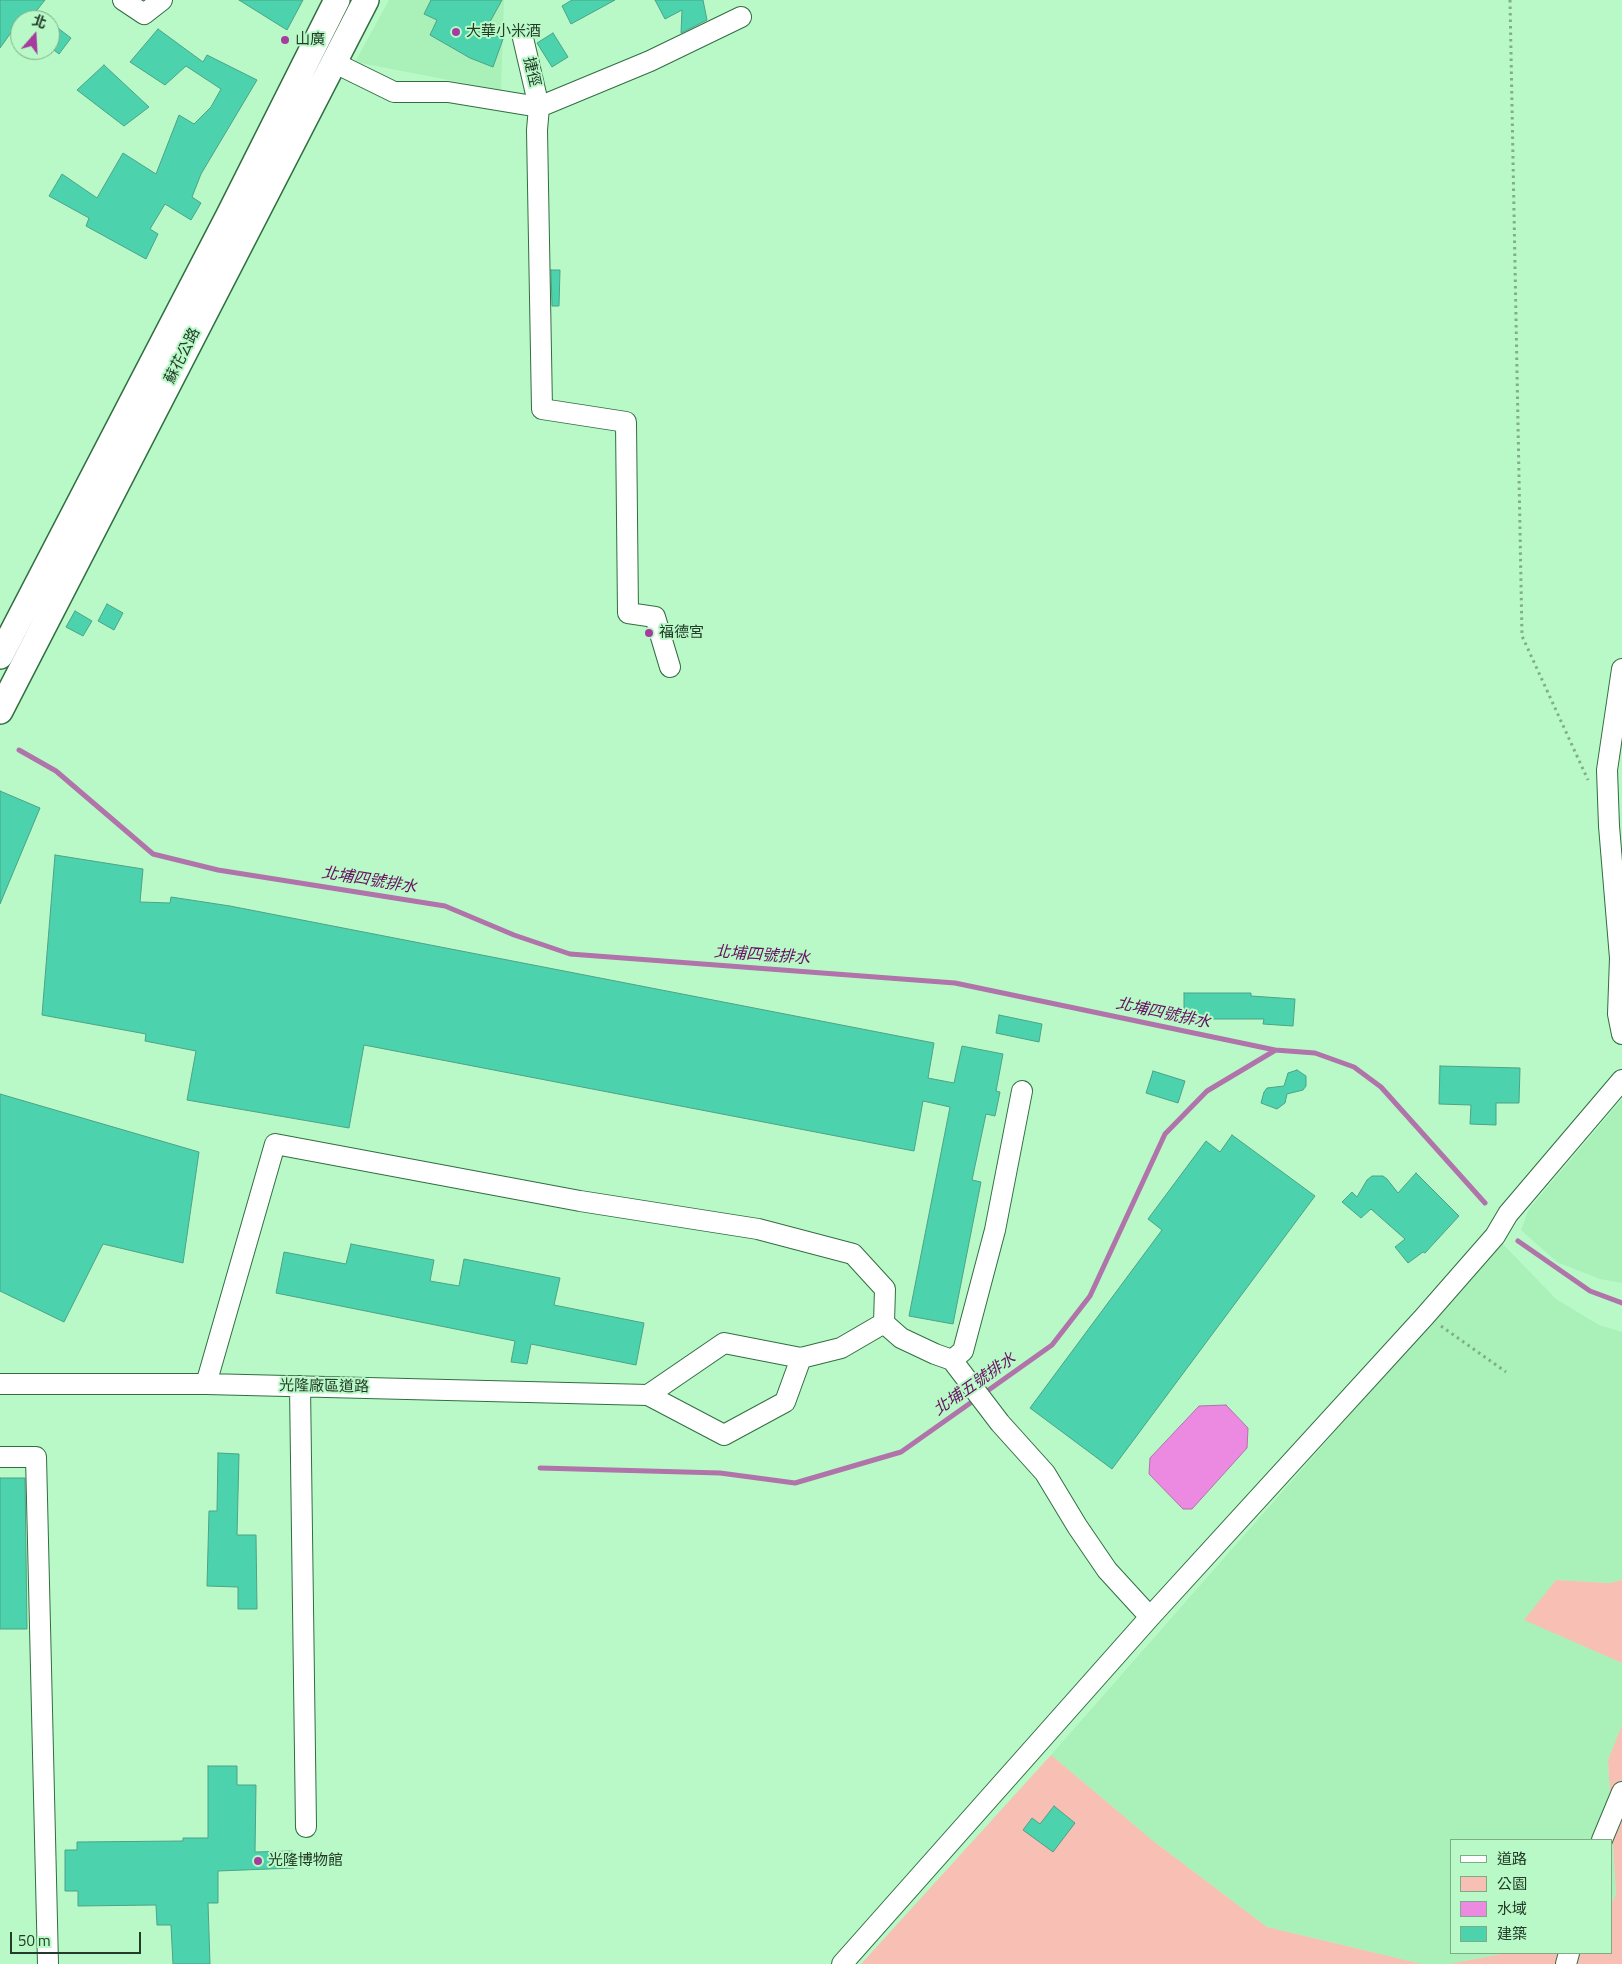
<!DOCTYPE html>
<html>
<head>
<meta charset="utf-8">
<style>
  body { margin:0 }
  #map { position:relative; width:1622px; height:1964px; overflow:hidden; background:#b9f9c7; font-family:"Titillium Web","Noto Sans TC",sans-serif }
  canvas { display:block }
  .legend { position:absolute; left:1450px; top:1839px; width:162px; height:115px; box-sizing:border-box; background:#b9f9c7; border:1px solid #7dad87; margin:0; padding:6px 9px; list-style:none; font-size:15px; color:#233c28 }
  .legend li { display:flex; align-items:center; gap:10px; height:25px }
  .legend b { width:25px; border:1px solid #7dad87 }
  .north { position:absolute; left:10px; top:10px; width:50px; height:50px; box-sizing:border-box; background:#b9f9c7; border:1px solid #7dad87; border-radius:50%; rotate:19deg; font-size:14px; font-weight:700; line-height:20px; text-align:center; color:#233c28 }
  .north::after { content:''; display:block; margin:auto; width:18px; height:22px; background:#a63c9e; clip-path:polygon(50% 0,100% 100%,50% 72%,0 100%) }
  .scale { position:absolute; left:10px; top:1932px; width:131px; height:22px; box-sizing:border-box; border:2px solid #233c28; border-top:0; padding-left:6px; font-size:15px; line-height:18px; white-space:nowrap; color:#233c28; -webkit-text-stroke:4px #b9f9c7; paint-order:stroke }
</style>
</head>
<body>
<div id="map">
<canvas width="1622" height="1964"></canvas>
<ul class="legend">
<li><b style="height:6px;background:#fff"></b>道路</li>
<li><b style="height:14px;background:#f8bfb5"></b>公園</li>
<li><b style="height:14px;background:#ec8ae2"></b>水域</li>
<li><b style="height:14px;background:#4cd2ac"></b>建築</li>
</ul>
<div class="north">北</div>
<div class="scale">50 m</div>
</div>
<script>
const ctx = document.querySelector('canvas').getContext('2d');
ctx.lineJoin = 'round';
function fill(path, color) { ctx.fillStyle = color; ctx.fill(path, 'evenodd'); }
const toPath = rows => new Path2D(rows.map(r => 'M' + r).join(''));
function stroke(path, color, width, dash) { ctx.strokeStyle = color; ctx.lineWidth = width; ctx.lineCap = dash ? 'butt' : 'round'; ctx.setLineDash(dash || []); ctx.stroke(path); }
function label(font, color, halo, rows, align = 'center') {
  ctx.font = font + ' "Titillium Web","Noto Sans TC",sans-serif'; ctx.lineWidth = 4; ctx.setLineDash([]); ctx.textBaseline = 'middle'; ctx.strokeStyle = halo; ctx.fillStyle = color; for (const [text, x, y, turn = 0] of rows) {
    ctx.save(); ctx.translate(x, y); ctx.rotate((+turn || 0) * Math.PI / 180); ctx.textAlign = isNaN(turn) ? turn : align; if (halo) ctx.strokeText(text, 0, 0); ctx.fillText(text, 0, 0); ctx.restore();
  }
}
fill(toPath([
  [389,0,504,0,501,90,355,62],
  [1622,1099,1622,1283,1600,1279,1557,1262,1521,1230,1529,1209],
  [1498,1239,1556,1299,1599,1325,1622,1332,1622,1580,1609,1583,1556,1580,1525,1620,1622,1663,1622,1725,1608,1760,1616,1894,1611,1905,1611,1840,1451,1840,1451,1953,1506,1953,1449,1964,1422,1964,1267,1927,1152,1840,1051,1755,1420,1335]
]), '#aaf0b9');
fill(toPath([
  [1556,1580,1609,1583,1622,1580,1622,1663,1524,1620],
  [1622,1725,1622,1964,1449,1964,1506,1953,1611,1953,1611,1905,1616,1894,1608,1760],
  [1051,1755,1152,1840,1267,1927,1422,1964,861,1964]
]), '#f8bfb5');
const water = toPath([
  [1226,1405,1248,1428,1247,1448,1192,1509,1183,1509,1149,1474,1150,1458,1199,1406,1226,1405]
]);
fill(water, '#ec8ae2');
stroke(water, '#b073aa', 1);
stroke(toPath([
  [19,750,56,771,153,854,218,870,445,906,514,935,570,954,955,983,1275,1050,1315,1053,1354,1067,1381,1087,1485,1203],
  [1518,1241,1590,1291,1622,1303],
  [983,1394,1052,1345,1090,1296,1165,1134,1207,1091,1274,1051],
  [540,1468,720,1473,795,1483,901,1452,976,1399]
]), '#b073aa', 5);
const building = toPath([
  [0,0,45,0,29,20,20,20,0,48,0,0],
  [239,0,303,0,287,30,239,0],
  [431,0,502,0,486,29,503,39,493,67,470,58,430,35,437,20,424,14,431,0],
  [572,0,615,0,571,24,562,6,572,0],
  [655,0,703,0,707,20,681,33,682,10,665,19,655,0],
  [50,22,71,38,59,54,50,47,50,22],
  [158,29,203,62,207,55,257,80,201,174,192,197,201,203,191,220,165,204,150,229,158,234,146,259,86,226,89,218,49,196,62,174,97,198,123,153,156,174,179,115,194,124,211,107,221,89,186,66,165,85,130,62,158,29],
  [553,33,568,57,552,67,537,43,553,33],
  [104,65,149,107,124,126,77,90,104,65],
  [551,270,560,270,559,306,552,306,551,270],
  [107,604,123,613,114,630,98,621,107,604],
  [75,611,92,621,83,636,66,627,75,611],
  [0,791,40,808,0,904,0,791],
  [55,855,143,869,140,902,170,903,171,897,230,906,934,1043,928,1078,954,1083,962,1046,1003,1054,996,1091,1000,1092,995,1116,986,1114,972,1180,981,1182,953,1324,909,1316,950,1107,923,1101,914,1151,364,1045,349,1128,187,1100,196,1051,145,1041,146,1034,42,1015,55,855],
  [1184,993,1251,993,1251,996,1295,999,1293,1026,1263,1024,1264,1019,1184,1019,1184,993],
  [999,1015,1042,1024,1039,1042,996,1033,999,1015],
  [1440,1066,1520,1068,1519,1103,1496,1103,1496,1125,1470,1124,1471,1105,1439,1104,1440,1066],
  [1297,1070,1306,1076,1306,1086,1303,1090,1287,1094,1285,1103,1277,1109,1261,1103,1264,1092,1267,1088,1284,1086,1288,1073,1297,1070],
  [1153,1071,1185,1081,1178,1103,1146,1093,1153,1071],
  [0,1094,199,1152,183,1263,103,1244,64,1322,0,1291,0,1094],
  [1232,1135,1315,1196,1112,1469,1030,1408,1162,1230,1148,1219,1206,1141,1220,1152,1232,1135],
  [1416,1173,1459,1216,1425,1253,1423,1252,1408,1263,1395,1247,1405,1239,1371,1209,1361,1218,1342,1202,1352,1192,1357,1197,1367,1180,1372,1176,1383,1176,1387,1179,1398,1193,1416,1173],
  [351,1244,434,1260,430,1281,459,1286,464,1259,560,1278,554,1305,644,1323,636,1365,531,1344,527,1364,511,1362,515,1341,276,1293,284,1252,346,1264,351,1244],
  [218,1453,239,1454,237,1535,256,1535,257,1609,238,1609,238,1587,207,1586,209,1511,217,1511,218,1453],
  [0,1478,25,1478,27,1629,0,1629,0,1478],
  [208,1766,237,1766,237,1785,256,1785,255,1852,293,1851,294,1868,218,1871,218,1903,208,1903,210,1964,173,1964,171,1925,157,1925,156,1905,78,1906,78,1891,65,1891,65,1850,77,1850,77,1842,183,1841,183,1838,208,1838,208,1766],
  [1054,1806,1075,1823,1053,1852,1023,1830,1032,1818,1040,1824,1054,1806]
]);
fill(building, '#4cd2ac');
stroke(building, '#4ca388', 1);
const minor = toPath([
  [123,0,144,14,162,0],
  [523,38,539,107,537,130,542,409,626,422,628,613,655,617,670,667],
  [335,63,394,92,448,92,539,107,650,61,741,17],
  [1622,669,1607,770,1609,826,1620,958,1618,1014,1622,1034],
  [884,1323,901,1338,935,1354,952,1360,963,1351,995,1230,1022,1091],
  [952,1360,1000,1423,1045,1473,1077,1526,1107,1570,1150,1617],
  [0,1384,206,1384,648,1395,724,1435,785,1402,801,1358,724,1343,648,1395],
  [206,1384,275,1144,580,1201,758,1229,853,1254,885,1289,884,1323,841,1348,801,1358],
  [300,1386,306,1827],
  [0,1457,36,1457,48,1964],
  [1602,1840,1622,1792],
  [842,1964,1150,1617,1425,1316,1495,1236,1508,1214,1622,1080],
  [1566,1964,1569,1953]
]);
const major = toPath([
  [0,656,228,217,337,0],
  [0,711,366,0]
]);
stroke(minor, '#316e42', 22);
stroke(major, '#316e42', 28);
stroke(toPath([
  [1510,0,1522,636,1588,780],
  [1441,1326,1506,1372]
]), '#7eaf89', 3, [2.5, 4]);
stroke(minor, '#fff', 20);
stroke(major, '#fff', 25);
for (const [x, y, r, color] of [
  [456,32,5,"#a63c9e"],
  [285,40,5,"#a63c9e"],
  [649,633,5,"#a63c9e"],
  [258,1861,5,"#a63c9e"]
]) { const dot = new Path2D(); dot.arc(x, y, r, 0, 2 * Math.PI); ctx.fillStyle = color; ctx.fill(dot); stroke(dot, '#b9f9c7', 2); }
label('15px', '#233c28', '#b9f9c7', [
  ["大華小米酒",466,32],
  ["山廣",295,40],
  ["福德宮",659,633],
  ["光隆博物館",268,1861]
], 'left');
label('15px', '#233c28', '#b9f9c7', [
  ["捷徑",531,72,77],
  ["蘇花公路",183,356,-63],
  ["光隆廠區道路",324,1387,1]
]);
label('italic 16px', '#680f64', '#b9f9c7', [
  ["北埔四號排水",369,881,9],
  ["北埔四號排水",762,956,4],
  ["北埔四號排水",1163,1014,12],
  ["北埔五號排水",975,1385,-35]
]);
</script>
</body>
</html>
